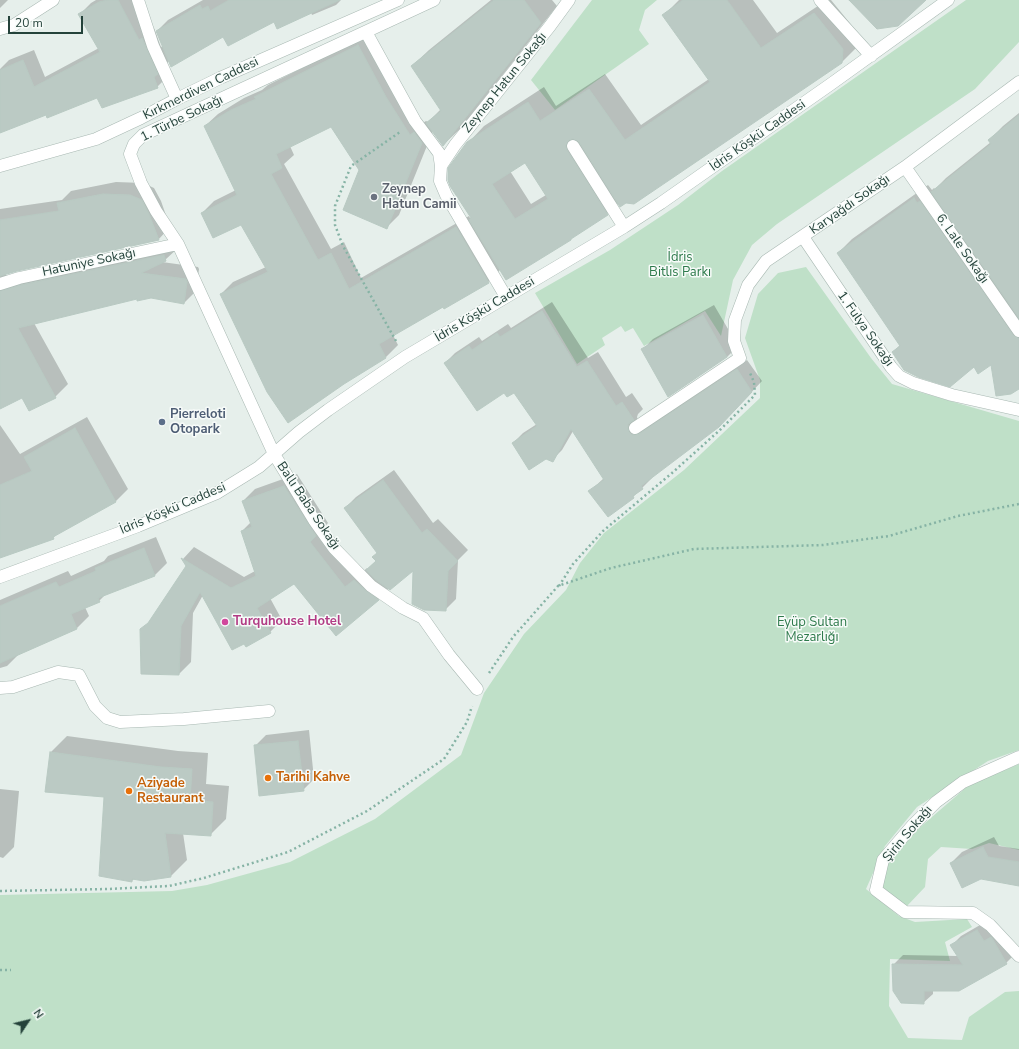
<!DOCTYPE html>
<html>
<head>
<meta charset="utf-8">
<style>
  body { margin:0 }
  #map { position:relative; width:1019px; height:1049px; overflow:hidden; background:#e6efeb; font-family:"Nunito Sans",sans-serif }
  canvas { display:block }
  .north { position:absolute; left:8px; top:1001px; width:40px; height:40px; -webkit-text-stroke:3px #f7fbf9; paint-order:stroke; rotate:55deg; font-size:11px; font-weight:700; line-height:16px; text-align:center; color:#24423a }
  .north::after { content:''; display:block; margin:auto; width:14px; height:18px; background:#24423a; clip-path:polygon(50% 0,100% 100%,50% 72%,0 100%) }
  .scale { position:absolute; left:8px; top:16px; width:75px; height:18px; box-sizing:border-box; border:2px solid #24423a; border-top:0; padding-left:5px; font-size:12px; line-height:14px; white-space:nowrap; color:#24423a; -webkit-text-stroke:3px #f7fbf9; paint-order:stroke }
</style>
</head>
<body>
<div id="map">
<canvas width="1019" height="1049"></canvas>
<div class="north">N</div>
<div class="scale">20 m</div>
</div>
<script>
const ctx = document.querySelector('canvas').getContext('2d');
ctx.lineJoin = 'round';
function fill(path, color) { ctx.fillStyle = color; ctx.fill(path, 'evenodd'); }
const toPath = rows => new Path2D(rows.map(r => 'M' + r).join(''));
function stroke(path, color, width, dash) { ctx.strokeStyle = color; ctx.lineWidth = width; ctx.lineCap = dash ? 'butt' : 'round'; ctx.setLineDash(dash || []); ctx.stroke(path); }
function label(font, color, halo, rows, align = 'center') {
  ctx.font = font + ' "Nunito Sans",sans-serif'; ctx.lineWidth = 3; ctx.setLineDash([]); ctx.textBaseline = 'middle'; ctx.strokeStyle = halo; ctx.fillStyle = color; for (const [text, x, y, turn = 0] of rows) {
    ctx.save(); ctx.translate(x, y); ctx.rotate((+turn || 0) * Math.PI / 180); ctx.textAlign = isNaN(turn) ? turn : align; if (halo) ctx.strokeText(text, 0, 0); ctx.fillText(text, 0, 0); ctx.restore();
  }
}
fill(toPath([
  [592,0,657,0,645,10,639,30,649,44,555,110,531,80],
  [966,0,1019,0,1019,42,975,89,777,224,752,245,733,280,721,336,705,311,644,346,633,328,625,332,621,326,602,338,605,345,577,364,535,293,610,250,678,205,722,171],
  [806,267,871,358,892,384,1019,421,1019,750,988,761,917,807,885,846,866,889,899,916,915,922,967,919,972,927,945,942,950,961,890,959,889,1006,908,1038,962,1040,969,1017,1005,992,1019,991,1019,1049,0,1049,0,895,172,891,207,885,290,862,375,819,461,755,484,693,524,634,566,590,580,563,604,533,684,470,760,398,760,380,745,338,758,294,778,273],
  [1019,764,1019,850,989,843,972,849,941,847,928,859,925,887,907,906,882,888,888,864,918,829,969,785]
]), '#bfe0c8');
fill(toPath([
  [0,0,8,0,0,8],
  [96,0,134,0,150,30,154,28,161,47,163,46,157,31,168,20,203,0,254,0,223,35,169,61,164,66,168,76,157,87,98,97,47,114,0,131,0,69,9,60,34,50,45,77,99,48,80,14,91,3],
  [262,0,341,0,336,5,312,15,311,12],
  [491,0,552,0,557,6,460,129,443,145,433,131,399,215,387,227,360,170,331,126,290,146,294,155,284,164,331,249,344,242,361,278,469,216,471,220,472,218,468,143,484,126,544,87,556,106,605,74,641,125,709,79,664,15,679,0,753,0,777,33,827,0,831,0,858,33,857,47,841,63,626,202,619,203,607,214,500,270,488,282,393,335,398,345,386,357,343,383,221,294,233,282,266,267,241,223,202,213,214,201,236,190,205,126,218,114,244,98,262,90,268,85,370,34,423,123,426,121,428,122,441,109,412,66,429,50],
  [525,161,546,195,531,204,510,171],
  [1019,113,1019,388,992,364,974,365,893,352,900,345,838,253,852,239,928,185,932,190,934,188,935,189,946,178,991,142,989,140,1003,126],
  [116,182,143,183,154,188,161,201,170,227,158,240,17,270,5,274,11,279,178,248,165,260,162,262,198,267,199,269,196,291,184,303,151,297,138,298,34,323,68,384,55,397,29,410,22,396,0,408,0,209,62,200,71,191],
  [552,302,588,358,598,352,626,397,632,393,643,409,638,414,637,417,638,422,650,425,747,360,762,381,729,416,651,477,652,478,633,497,590,491,604,478,573,431,562,450,552,460,513,443,523,433,537,424,514,391,504,391,445,363,455,353,479,337,482,341,508,324,511,328],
  [714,305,738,346,727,357,642,350,653,339],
  [87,417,128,489,116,501,58,533,53,538,0,556,0,425,20,454],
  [394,470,433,523,438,519,468,550,458,560,456,599,445,610,415,568,389,588,378,600,295,583,270,598,282,620,270,632,203,595,193,613,191,662,179,674,149,622,187,567,183,559,194,547,244,577,255,571,242,531,251,522,243,501,255,489,297,474,328,523,321,530,358,576,367,568,368,569,376,561,378,553,345,508,356,497],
  [156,537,167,563,155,575,105,595,99,601,85,607,89,616,77,628,19,654,7,666,0,668,0,600,68,571,71,576,104,561,108,556],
  [309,730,314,779,303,790,255,746,266,735],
  [67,736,178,751,208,753,206,784,229,786,226,819,210,835,183,833,187,860,171,876,134,879,132,881,100,875,105,796,51,752],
  [0,789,19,791,14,847,3,858,0,857],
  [994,837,999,846,1019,849,1019,885,981,878,951,863,962,852],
  [987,921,1015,954,1006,963,933,990,933,994,923,1003,893,965,903,955,958,956,952,945,961,936]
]), '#0003');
const building = toPath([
  [108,0,118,0,139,40,142,38,158,74,154,77,158,88,102,108,97,98,47,118,46,115,0,133,0,70,23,60,34,87,100,52,78,14,99,2,108,0],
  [229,0,340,0,277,29,274,22,228,46,223,37,171,67,156,31,200,5,202,9,208,6,210,11,229,0],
  [494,0,524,0,541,23,443,146,426,123,441,111,411,66,494,0],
  [683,0,727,0,761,48,814,13,843,49,842,63,634,204,626,203,620,207,579,142,573,139,569,140,566,146,567,150,608,215,571,239,571,240,506,280,469,220,471,218,450,186,448,180,448,168,467,142,528,102,540,121,589,89,625,140,710,82,662,15,683,0],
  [525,163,548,199,515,219,492,184,525,163],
  [849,0,926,0,898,26,877,29,849,0],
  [358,45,386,97,410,135,414,132,422,143,387,229,343,210,359,170,331,127,276,154,282,168,271,174,318,260,331,253,349,289,456,227,489,283,444,309,443,307,379,344,386,358,344,384,288,423,267,392,220,294,268,272,241,225,213,238,201,213,237,195,204,126,231,110,256,99,254,97,358,45],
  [1019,115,1019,318,931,192,991,144,988,140,1019,115],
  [103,194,130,195,142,200,149,214,159,240,17,271,0,276,0,220,59,211,57,203,103,194],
  [914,198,917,203,920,201,1013,335,1019,338,1019,389,1011,394,996,396,991,365,978,374,974,367,950,387,918,377,904,370,892,352,900,346,837,253,914,198],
  [164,255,166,261,141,273,186,279,187,282,184,304,151,298,137,301,137,299,18,328,56,398,29,411,22,398,0,409,0,291,21,285,164,255],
  [542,311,577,367,587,361,616,406,622,402,634,420,628,424,628,428,629,432,632,435,639,434,737,369,752,392,719,427,641,486,643,489,633,496,634,498,608,517,588,491,604,480,571,429,553,462,546,459,529,470,512,443,537,426,514,393,507,397,504,393,477,411,444,363,469,346,472,350,497,333,500,337,542,311],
  [703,315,727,357,668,397,641,349,703,315],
  [75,428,116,502,53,537,54,539,0,558,0,485,32,471,24,457,75,428],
  [383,480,422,533,427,529,458,561,448,571,446,611,424,610,412,604,413,571,390,590,376,580,366,570,376,561,372,557,377,553,344,508,383,480],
  [284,486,316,536,310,542,345,587,354,580,366,591,379,600,336,636,294,584,257,608,271,633,246,647,244,644,232,650,200,592,181,626,179,675,141,674,140,629,148,623,186,566,181,558,231,588,256,576,241,531,252,527,242,501,284,486],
  [144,548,155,576,98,598,100,602,71,614,77,629,0,663,0,606,56,582,59,587,96,571,95,568,144,548],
  [298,741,304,791,259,796,254,745,298,741],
  [50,752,161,767,192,769,190,800,213,802,211,836,165,833,171,877,144,881,132,879,132,882,99,876,104,797,45,792,50,752],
  [983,847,988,857,1019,862,1019,886,981,879,962,888,950,863,983,847],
  [977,930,984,941,991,937,992,938,1007,964,959,991,924,991,924,1004,901,1003,893,991,892,964,963,965,950,945,977,930]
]);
fill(building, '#bbcac4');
stroke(building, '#b8c9c2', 1);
const minor = toPath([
  [138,0,153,46,177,99],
  [434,0,143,135,134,144,130,154,141,183,156,211,178,244,274,454,314,520,334,548,371,586,403,608,423,618,449,655,477,689],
  [820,0,871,56],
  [0,29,14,25,53,0],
  [366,32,415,121,439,153,441,166,440,181,446,195,506,297],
  [573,146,624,227],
  [0,166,96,139,141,118,177,99,220,78,398,0],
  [441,166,455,145,550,26,569,0],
  [905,167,1019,331],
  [803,237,891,367,899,376,913,383,952,395,1019,410],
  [0,284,19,278,178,244],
  [635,428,740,358,734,341,735,320,748,285,766,261,905,167,1019,82],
  [0,577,138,526,217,493,259,467,299,432,328,410,405,357,624,227,661,203,831,84,948,0],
  [0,688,13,687,58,672,79,675,95,706,107,718,120,722,184,719,269,711],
  [1019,757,963,782,936,802,913,825,883,860,876,890,905,912,973,913,990,925,1019,956]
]);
stroke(minor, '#a8b8b2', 13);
stroke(toPath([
  [396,341,343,246,335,225,335,206,351,166,400,132],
  [559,586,573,564,603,531,672,473,721,429,755,395,754,382,750,373],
  [489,673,513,637,558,586,611,568,694,549,823,545,889,536,958,516,1019,504],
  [0,891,108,889,169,886,204,878,288,852,367,811,444,759,467,722,472,706],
  [0,970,11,970]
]), '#86b3a5', 2.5, [2, 3]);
stroke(minor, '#fff', 12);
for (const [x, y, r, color] of [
  [374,197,4,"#6b7280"],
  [162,422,4,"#5c6f8a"],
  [225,622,4,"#d1479c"],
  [268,778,4,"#e8710a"],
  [129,791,4,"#e8710a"]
]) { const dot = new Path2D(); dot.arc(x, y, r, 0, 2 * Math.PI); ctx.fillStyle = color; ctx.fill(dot); stroke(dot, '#f7fbf9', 1.5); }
label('13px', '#24423a', '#f7fbf9', [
  ["Zeynep Hatun Sokağı",505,83,-51],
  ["Kırkmerdiven Caddesi",201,89,-26],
  ["1. Türbe Sokağı",182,119,-26],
  ["İdris Köşkü Caddesi",758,136,-35],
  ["Karyağdı Sokağı",850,205,-35],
  ["6. Lale Sokağı",962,249,55],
  ["Hatuniye Sokağı",89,263,-12],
  ["İdris Köşkü Caddesi",485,310,-31],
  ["1. Fulya Sokağı",865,329,55],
  ["Ballı Baba Sokağı",308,506,56],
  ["İdris Köşkü Caddesi",173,509,-23],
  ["Şirin Sokağı",908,834,-50]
]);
label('bold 13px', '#5b616d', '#f7fbf9', [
  ["Zeynep",382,190],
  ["Hatun Camii",382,205]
], 'left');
label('13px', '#2d7a4b', '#f7fbf9', [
  ["İdris",680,258],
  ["Bitlis Parkı",680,273],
  ["Eyüp Sultan",812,623],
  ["Mezarlığı",812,638]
]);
label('bold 13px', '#4e5e75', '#f7fbf9', [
  ["Pierreloti",170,415],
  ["Otopark",170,430]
], 'left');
label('bold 13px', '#b23c85', '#f7fbf9', [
  ["Turquhouse Hotel",233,622]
], 'left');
label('bold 13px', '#c56008', '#f7fbf9', [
  ["Tarihi Kahve",276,778],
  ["Aziyade",137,784],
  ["Restaurant",137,799]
], 'left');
</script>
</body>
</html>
